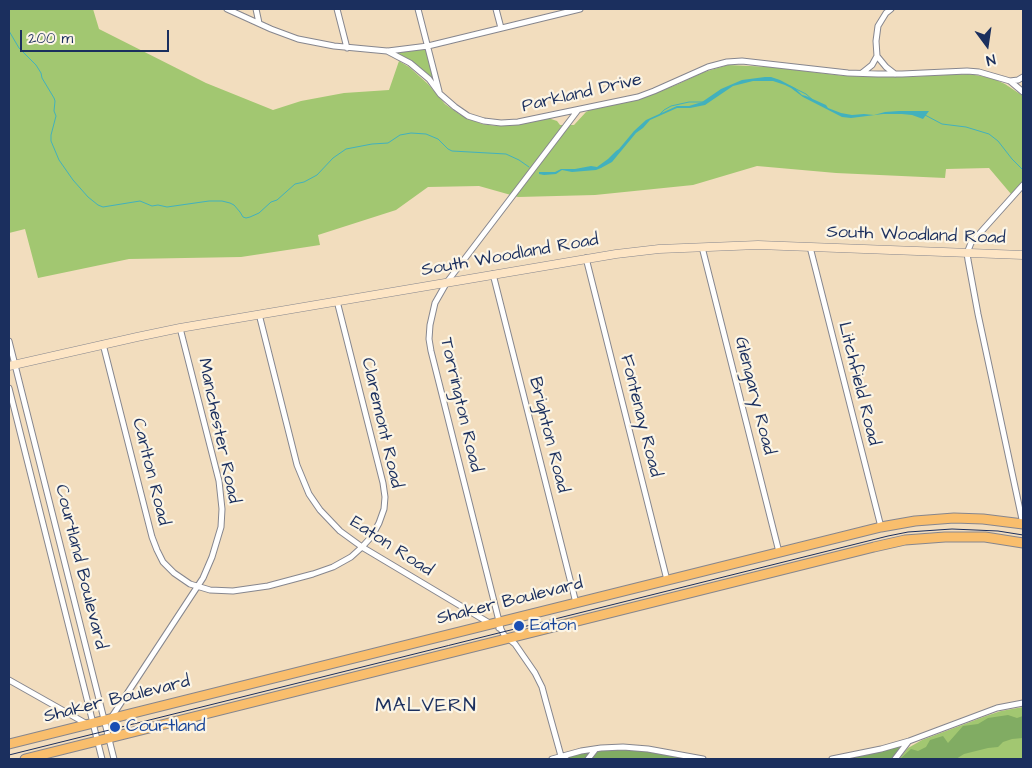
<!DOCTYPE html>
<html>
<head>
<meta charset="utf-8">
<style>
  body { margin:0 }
  #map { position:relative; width:1032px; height:768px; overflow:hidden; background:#f2ddbe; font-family:"Architects Daughter",sans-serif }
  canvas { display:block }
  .frame { position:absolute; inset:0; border:10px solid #1b2f5e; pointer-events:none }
  .north { position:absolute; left:962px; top:20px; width:50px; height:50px; -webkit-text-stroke:4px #fcf5e5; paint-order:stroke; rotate:166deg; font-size:14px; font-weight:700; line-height:20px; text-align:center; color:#1b2f5e }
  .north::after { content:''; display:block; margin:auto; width:18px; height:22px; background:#1b2f5e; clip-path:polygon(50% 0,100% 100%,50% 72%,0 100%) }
  .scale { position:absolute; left:20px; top:30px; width:149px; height:22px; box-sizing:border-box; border:2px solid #1b2f5e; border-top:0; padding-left:6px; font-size:15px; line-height:18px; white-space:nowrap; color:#1b2f5e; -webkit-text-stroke:4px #fcf5e5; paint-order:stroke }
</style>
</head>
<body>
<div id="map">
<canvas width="1032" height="768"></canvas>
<div class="frame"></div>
<div class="north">N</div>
<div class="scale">200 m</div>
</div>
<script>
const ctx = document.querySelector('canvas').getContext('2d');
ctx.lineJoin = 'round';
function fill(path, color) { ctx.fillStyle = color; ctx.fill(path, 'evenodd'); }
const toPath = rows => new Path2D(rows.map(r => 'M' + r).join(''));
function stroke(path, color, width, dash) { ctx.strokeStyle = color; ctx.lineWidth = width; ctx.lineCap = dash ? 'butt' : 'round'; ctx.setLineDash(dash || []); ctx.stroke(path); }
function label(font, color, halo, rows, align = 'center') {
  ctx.font = font + ' "Architects Daughter",sans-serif'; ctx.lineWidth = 4.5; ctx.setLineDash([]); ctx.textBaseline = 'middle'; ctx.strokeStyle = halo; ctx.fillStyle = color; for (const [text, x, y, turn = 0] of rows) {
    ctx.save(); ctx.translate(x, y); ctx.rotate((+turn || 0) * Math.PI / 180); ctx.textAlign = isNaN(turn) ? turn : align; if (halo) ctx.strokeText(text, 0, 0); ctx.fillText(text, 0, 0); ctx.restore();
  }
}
fill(toPath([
  [9,9,93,9,99,29,206,83,273,110,301,101,344,93,389,90,399,61,409,67,428,84,445,104,459,114,482,124,496,126,518,125,544,119,551,119,557,121,560,125,574,125,586,112,590,110,637,100,676,85,704,72,728,65,771,67,845,76,906,77,968,74,981,76,994,79,1005,84,1023,96,1023,181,1011,194,989,168,946,169,945,178,836,173,757,166,693,185,595,195,518,197,479,186,428,187,396,210,318,235,320,245,241,257,129,259,38,278,25,229,9,233],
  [428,46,440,94,429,79,410,63,387,51],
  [1023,707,1023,759,899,759,908,748,922,740,986,716,1001,711]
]), '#a2c771');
fill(toPath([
  [1008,715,1017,718,1023,716,1023,738,1012,739,1003,742,998,747,988,748,964,754,956,759,900,759,911,749,918,751,926,747,930,740,943,736,948,743,963,726,978,724,988,718],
  [909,741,895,759,832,759],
  [623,747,703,759,552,759,572,753]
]), '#81ac63');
fill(toPath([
  [765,77,771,77,780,80,795,88,802,95,806,96,826,105,828,108,841,113,852,115,864,114,874,115,885,112,899,111,929,111,923,119,912,115,902,114,883,114,851,118,842,117,803,97,791,88,785,85,773,81,753,81,733,86,705,105,690,108,677,108,650,120,643,128,636,133,612,162,601,168,596,170,572,172,562,170,556,174,544,175,539,174,539,172,555,172,561,169,575,169,591,166,597,167,608,159,616,151,619,149,634,131,646,120,677,106,689,106,702,102,721,89,742,80]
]), '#42b1bd');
stroke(toPath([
  [9,31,19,48,36,65,41,73,42,78,54,98,55,101,54,111,56,116,51,135,51,141,59,160,73,180,88,197,98,205,103,207,140,201,152,206,158,205,167,207,209,201,222,201,230,203,234,205,240,212,243,217,246,218,250,217,259,213,271,202,277,200,295,184,304,182,317,175,333,158,346,149,372,144,388,143,400,135,411,133,426,134,438,139,448,149,452,151,506,154,519,160,529,167],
  [790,86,806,94,814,101],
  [660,114,664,110,671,106,689,102,703,102],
  [925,115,942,124,966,127,989,134,998,141,1012,159,1023,170]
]), '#42b1bd', 1);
const street = toPath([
  [227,9,271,29,298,39,334,46,387,51,410,63,429,79,440,94,455,107,468,116,484,121,501,123,518,122,638,97,654,91,708,67,727,62,742,61,848,73,878,74,902,74,967,71,979,72,1010,81,1023,92],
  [256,9,259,23],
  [337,9,347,48],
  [418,9,439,91],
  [496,9,501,28],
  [388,51,428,46,580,9],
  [877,56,886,67,895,74],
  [862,73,872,65,877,56,876,41,878,26,886,13,891,9],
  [1010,81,1018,80,1023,77],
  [1023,185,971,243,967,253,968,260,978,314,1023,524],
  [702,247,779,552],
  [810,247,881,527],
  [586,258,667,580],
  [493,274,576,603],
  [259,314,297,465,309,494,320,510,340,531,362,547,491,624],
  [9,341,114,759],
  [103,344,152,537,157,550,163,562,174,573,190,584,210,590,233,591,268,586,313,574,333,567,351,557,362,547,372,536,379,523,384,509,385,497,383,483,337,301],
  [9,388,102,759],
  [499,628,501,629,504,635,515,644,535,673,542,687,546,702,561,756,566,759],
  [501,629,431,351,429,339,430,325,435,303,447,282,578,110],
  [9,680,87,724],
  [111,718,203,578,212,557,221,527,222,509,219,481,180,328],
  [552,759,581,751,601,748,623,747,648,749,703,759],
  [588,759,595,750],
  [832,759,881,749,909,741,997,708,1023,703],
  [895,759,908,742]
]);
const secondary = toPath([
  [9,366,137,337,180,328,616,254,659,249,758,245,1023,255]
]);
const primary = toPath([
  [9,744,881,527,915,521,954,518,983,519,1023,524],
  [25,759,874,547,905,540,945,537,985,537,1023,543]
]);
stroke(street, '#86868e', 7);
stroke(secondary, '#86868e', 9);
stroke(primary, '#86868e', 11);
stroke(street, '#fff', 5);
stroke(secondary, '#fde5c5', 8);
stroke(primary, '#f9be6d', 9);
stroke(toPath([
  [9,755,888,536,908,532,952,529,998,531,1023,535]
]), '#1b2f5e', 1);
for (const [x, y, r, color] of [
  [519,626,6,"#1a4fb4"],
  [115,727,6,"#1a4fb4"]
]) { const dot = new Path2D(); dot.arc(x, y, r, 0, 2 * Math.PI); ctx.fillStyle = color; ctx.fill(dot); stroke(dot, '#fcf5e5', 2); }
label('18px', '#1b2f5e', '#fcf5e5', [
  ["Parkland Drive",582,94,-13],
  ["South Woodland Road",916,236,2],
  ["South Woodland Road",510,256,-10],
  ["Litchfield Road",858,384,76],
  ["Glengary Road",754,396,76],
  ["Torrington Road",460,405,77],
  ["Fontenay Road",640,416,76],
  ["Claremont Road",381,423,77],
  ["Manchester Road",218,431,78],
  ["Brighton Road",548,435,76],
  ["Carlton Road",150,472,76],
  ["Eaton Road",391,547,33],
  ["Courtland Boulevard",80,567,76],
  ["Shaker Boulevard",510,602,-14],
  ["Shaker Boulevard",117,700,-14]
]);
label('18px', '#164399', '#fcf5e5', [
  ["Eaton",530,626],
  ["Courtland",126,727]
], 'left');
ctx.letterSpacing = '1px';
label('20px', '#1b2f5e', '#fcf5e5', [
  ["MALVERN",426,707]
]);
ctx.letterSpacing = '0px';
</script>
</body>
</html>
